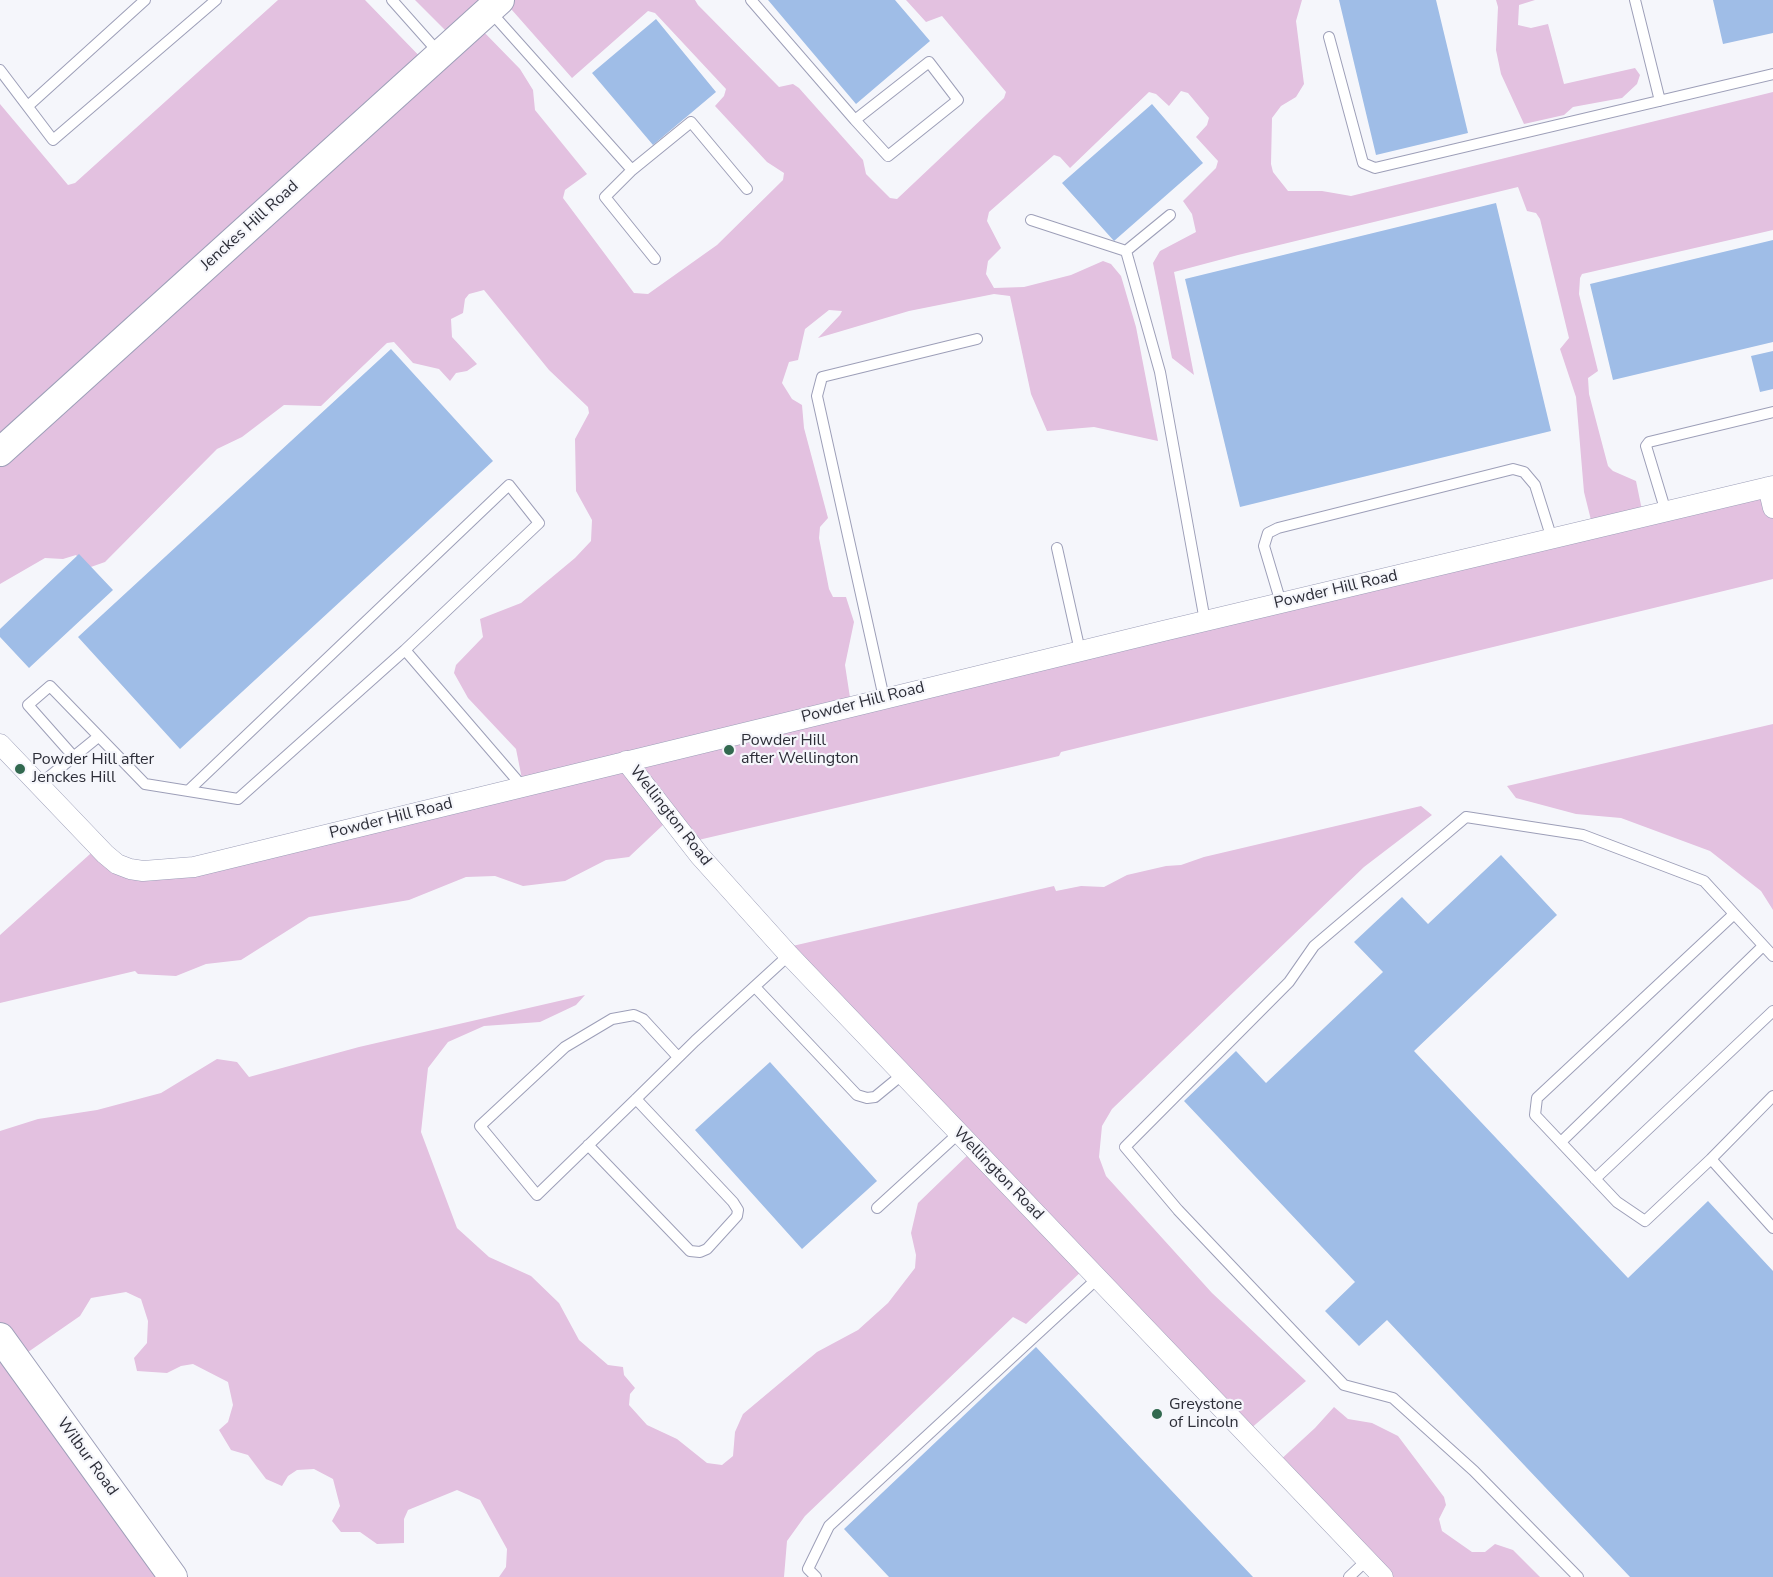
<!DOCTYPE html>
<html>
<head>
<meta charset="utf-8">
<style>
  body { margin:0 }
  canvas { display:block; background:#f5f6fb }
</style>
</head>
<body>
<canvas width="1773" height="1577"></canvas>
<script>
const ctx = document.querySelector('canvas').getContext('2d');
ctx.lineJoin = 'round';
function fill(path, color) { ctx.fillStyle = color; ctx.fill(path, 'evenodd'); }
const toPath = rows => new Path2D(rows.map(r => 'M' + r).join(''));
function stroke(path, color, width, dash) { ctx.strokeStyle = color; ctx.lineWidth = width; ctx.lineCap = dash ? 'butt' : 'round'; ctx.setLineDash(dash || []); ctx.stroke(path); }
function label(font, color, halo, rows, align = 'center') {
  ctx.font = font + ' "Nunito Sans",sans-serif'; ctx.lineWidth = 4.5; ctx.setLineDash([]); ctx.textBaseline = 'middle'; ctx.strokeStyle = halo; ctx.fillStyle = color; for (const [text, x, y, turn = 0] of rows) {
    ctx.save(); ctx.translate(x, y); ctx.rotate((+turn || 0) * Math.PI / 180); ctx.textAlign = isNaN(turn) ? turn : align; if (halo) ctx.strokeText(text, 0, 0); ctx.fillText(text, 0, 0); ctx.restore();
  }
}
fill(toPath([
  [278,0,365,0,430,67,456,41,415,0,695,0,698,5,779,87,793,84,799,88,863,160,866,174,890,198,897,199,1004,98,1006,92,942,16,926,22,906,0,1302,0,1296,21,1304,84,1296,97,1281,106,1272,118,1271,164,1273,172,1288,191,1322,191,1351,196,1773,92,1773,230,1582,274,1580,278,1579,294,1598,371,1588,378,1589,394,1608,466,1613,471,1636,481,1643,515,1773,486,1773,579,1061,752,1059,756,694,841,664,824,629,857,606,860,565,881,523,886,495,876,466,877,409,900,309,917,241,960,206,964,176,976,138,974,135,971,0,1003,0,935,99,846,137,870,523,784,516,749,468,698,454,673,456,665,483,637,480,619,521,603,575,558,591,541,592,520,576,491,575,439,589,413,588,407,549,370,484,290,469,294,465,299,463,313,451,319,452,337,477,364,467,371,456,373,450,381,439,369,413,363,394,342,387,343,321,406,284,405,242,437,217,449,105,562,88,568,76,555,63,559,45,558,0,584,0,104,68,185,75,183],
  [504,1,572,78,648,11,655,13,726,89,724,96,715,106,767,162,784,173,783,180,717,245,648,294,634,293,563,198,565,190,587,174,535,110,533,90,520,69,479,27],
  [1181,91,1188,93,1209,118,1207,125,1196,137,1218,161,1216,168,1183,201,1192,214,1196,232,1160,251,1153,263,1172,358,1194,375,1174,272,1238,255,1518,187,1527,211,1536,213,1540,219,1569,338,1560,349,1576,397,1584,492,1593,528,851,704,845,665,854,622,846,597,833,597,829,589,819,538,820,527,828,518,804,428,802,405,792,399,782,383,789,362,798,360,805,329,829,310,842,311,840,315,818,338,909,311,994,294,1010,296,1031,394,1047,431,1094,427,1158,441,1136,327,1121,276,1111,264,1103,261,1071,275,1024,287,994,288,986,274,988,261,1001,248,987,221,989,212,1054,155,1060,157,1070,168,1149,92,1156,94,1169,106],
  [1496,0,1535,0,1519,5,1518,25,1531,28,1548,24,1564,84,1635,68,1640,75,1637,84,1622,98,1573,107,1564,115,1524,124,1501,74,1496,50,1498,7],
  [1773,724,1773,910,1761,891,1710,851,1621,818,1576,814,1516,798,1507,786],
  [1421,806,1432,815,1364,867,1112,1109,1102,1126,1099,1157,1106,1176,1212,1293,1306,1381,1249,1430,1086,1267,1026,1324,1013,1317,805,1516,787,1541,784,1577,499,1577,506,1567,507,1549,480,1500,457,1490,408,1510,404,1519,404,1543,377,1544,360,1532,341,1532,332,1521,340,1506,333,1479,314,1469,297,1470,288,1476,282,1486,266,1479,248,1455,231,1450,219,1430,228,1422,233,1405,228,1382,193,1364,181,1366,167,1373,137,1371,134,1358,147,1343,148,1321,141,1299,126,1292,91,1298,80,1316,18,1359,163,1577,0,1577,0,1131,38,1119,97,1110,161,1093,217,1059,237,1062,249,1077,359,1047,585,995,576,1005,540,1022,484,1026,448,1042,428,1068,421,1132,457,1228,489,1257,531,1276,559,1303,579,1340,608,1365,623,1367,624,1375,635,1388,630,1394,629,1405,647,1425,677,1439,707,1463,722,1465,733,1456,735,1432,743,1414,817,1352,858,1330,888,1303,915,1268,916,1255,911,1233,918,1203,975,1148,788,947,1054,886,1056,891,1081,886,1104,887,1127,875,1166,866,1181,865,1204,857],
  [1334,1407,1348,1419,1372,1423,1398,1436,1444,1497,1446,1505,1439,1519,1442,1531,1472,1552,1485,1552,1495,1544,1513,1550,1540,1577,1384,1577,1278,1462,1315,1428]
]), '#e3c1e0');
fill(toPath([
  [768,0,895,0,930,41,856,104],
  [1339,0,1436,0,1468,133,1376,155],
  [1713,0,1773,0,1773,33,1723,44],
  [656,19,716,92,653,145,592,73],
  [1152,104,1203,163,1114,241,1062,183],
  [1496,203,1551,431,1240,507,1185,279],
  [1773,240,1773,342,1613,380,1590,284],
  [391,349,493,461,180,749,78,637],
  [1773,351,1773,389,1760,392,1751,356],
  [79,554,113,590,29,668,0,637,0,629],
  [1501,855,1557,915,1414,1051,1628,1278,1708,1201,1773,1271,1773,1577,1630,1577,1387,1320,1359,1346,1325,1311,1355,1282,1184,1101,1236,1051,1266,1083,1383,972,1354,942,1402,897,1428,924],
  [770,1062,877,1181,802,1249,695,1130],
  [1036,1347,1253,1577,889,1577,844,1529]
]), '#9fbde7');
const lane = toPath([
  [392,0,440,54],
  [751,0,855,120,888,156,958,100,929,62,855,120],
  [1635,0,1660,101],
  [489,10,632,170,691,122,747,189],
  [1329,37,1363,163,1375,168,1773,74],
  [0,70,53,140,216,0],
  [28,106,145,0],
  [632,170,605,197,655,259],
  [1170,215,1126,251,1160,372,1205,621],
  [1031,220,1126,251],
  [1666,512,1646,446,1649,442,1773,412],
  [1057,548,1080,651],
  [1281,603,1264,546,1268,533,1278,528,1513,469,1524,472,1535,485,1552,539],
  [884,698,817,396,822,377,977,339],
  [74,757,28,705,50,686,145,784,238,799,405,650],
  [39,785,98,737],
  [189,790,509,485,539,523,405,650,522,786],
  [1733,915,1537,1098,1535,1115,1617,1202,1645,1221,1711,1159,1773,1096],
  [755,987,857,1095,867,1098,875,1097,903,1074],
  [678,1057,643,1019,634,1015,612,1019,565,1047,480,1126,537,1195,636,1099,695,1041,789,955],
  [1561,1142,1763,946],
  [588,1145,690,1251,700,1252,707,1249,737,1216,738,1210,733,1202,636,1099],
  [1711,1159,1773,1228],
  [1595,1179,1773,1011],
  [877,1208,959,1133],
  [816,1577,808,1569,829,1526,1098,1278],
  [1349,1577,1367,1560],
  [1578,1577,1474,1471,1393,1398,1344,1385,1178,1210,1125,1147,1289,982,1314,946,1466,817,1583,835,1704,881,1773,956]
]);
const street = toPath([
  [1768,487,1773,508],
  [0,744,105,854,117,864,130,869,143,871,194,867,1163,631,1773,486],
  [626,761,700,856,789,955,1383,1577]
]);
const secondary = toPath([
  [0,452,500,0],
  [0,1337,173,1577]
]);
stroke(lane, '#9d9fb8', 12);
stroke(street, '#9d9fb8', 21);
stroke(secondary, '#9d9fb8', 30);
stroke(lane, '#fff', 10);
stroke(street, '#fff', 20);
stroke(secondary, '#fff', 28);
for (const [x, y, r, color] of [
  [729,750,6,"#32694f"],
  [20,769,6,"#32694f"],
  [1157,1414,6,"#32694f"]
]) { const dot = new Path2D(); dot.arc(x, y, r, 0, 2 * Math.PI); ctx.fillStyle = color; ctx.fill(dot); stroke(dot, '#f5f6fb', 2); }
label('16px', '#2d2e38', '#f5f6fb', [
  ["Jenckes Hill Road",250,226,-42],
  ["Powder Hill Road",1336,590,-13],
  ["Powder Hill Road",863,703,-14],
  ["Wellington Road",670,816,52],
  ["Powder Hill Road",391,819,-14],
  ["Wellington Road",998,1174,46],
  ["Wilbur Road",87,1457,54]
]);
label('16px', '#2d2e38', '#f5f6fb', [
  ["Powder Hill",741,741],
  ["after Wellington",741,759],
  ["Powder Hill after",32,760],
  ["Jenckes Hill",32,778],
  ["Greystone",1169,1405],
  ["of Lincoln",1169,1423]
], 'left');
</script>
</body>
</html>
